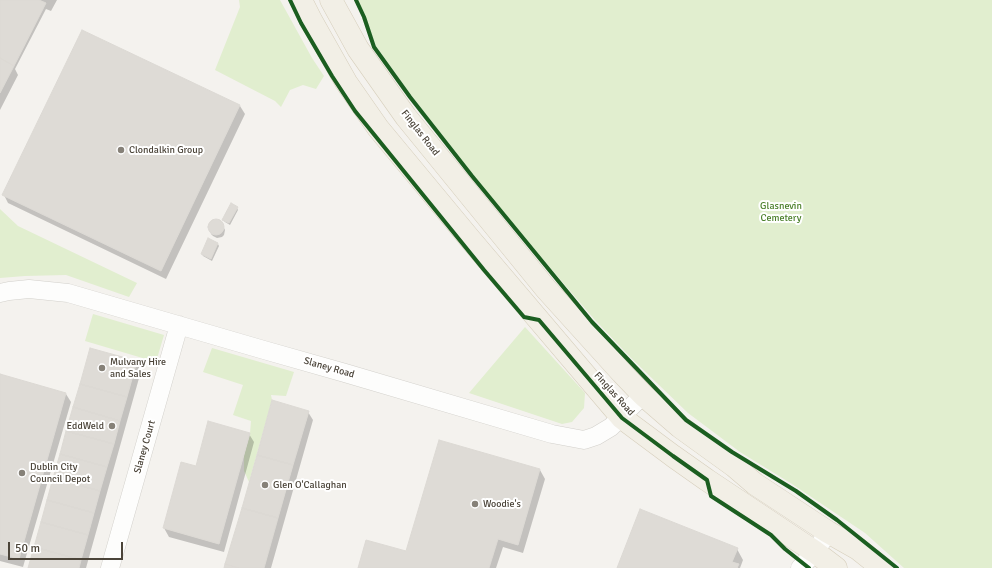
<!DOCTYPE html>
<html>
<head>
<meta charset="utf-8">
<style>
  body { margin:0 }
  #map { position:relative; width:992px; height:568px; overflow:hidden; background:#f4f2ee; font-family:Signika,sans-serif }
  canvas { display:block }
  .scale { position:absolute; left:8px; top:542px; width:115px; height:18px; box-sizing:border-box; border:2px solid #4b4439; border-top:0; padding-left:5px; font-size:12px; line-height:14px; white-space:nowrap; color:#4b4439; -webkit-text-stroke:3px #fff; paint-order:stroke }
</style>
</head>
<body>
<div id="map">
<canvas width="992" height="568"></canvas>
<div class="scale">50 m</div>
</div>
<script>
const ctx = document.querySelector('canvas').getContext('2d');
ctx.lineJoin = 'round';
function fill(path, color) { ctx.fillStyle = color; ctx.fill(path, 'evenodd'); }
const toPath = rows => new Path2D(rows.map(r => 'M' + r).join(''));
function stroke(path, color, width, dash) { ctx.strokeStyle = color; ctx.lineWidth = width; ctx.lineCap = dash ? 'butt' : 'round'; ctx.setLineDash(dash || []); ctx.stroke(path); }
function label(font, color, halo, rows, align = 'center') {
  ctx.font = font + ' Signika,sans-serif'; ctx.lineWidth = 4; ctx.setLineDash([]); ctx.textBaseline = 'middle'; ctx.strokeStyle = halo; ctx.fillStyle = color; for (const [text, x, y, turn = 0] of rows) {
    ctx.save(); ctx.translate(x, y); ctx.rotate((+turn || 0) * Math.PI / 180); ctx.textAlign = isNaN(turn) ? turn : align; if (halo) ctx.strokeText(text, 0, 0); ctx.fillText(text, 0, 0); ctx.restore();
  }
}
fill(toPath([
  [239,0,280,0,312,58,324,76,316,89,303,85,290,90,281,107,275,101,215,70,240,7],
  [356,0,992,0,992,568,904,568,865,533,792,484,740,452,688,413,631,358,594,319,541,257,486,191,411,95,376,46,365,17],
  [0,209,18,226,137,283,129,297,66,275,25,276,0,278],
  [93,314,164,335,156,362,85,341],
  [525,327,585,393,584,408,572,422,562,424,469,393],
  [212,348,294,372,286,396,271,395,272,400,249,482,244,471,244,455,250,433,251,421,233,415,243,385,203,372]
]), '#e1eecf');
fill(toPath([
  [1,0,57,0,51,11,46,9,15,69,18,75,0,110,0,1],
  [82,31,240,106,245,114,166,279,8,203,4,195],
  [237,208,238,210,230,225,225,222,223,220],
  [217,220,221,222,225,230,224,235,222,237,217,238,213,236,211,234,209,227,211,222,212,221],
  [218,244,219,246,212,261,203,256,202,254],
  [136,362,141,371,86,568,29,568],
  [0,375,66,394,71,402,23,567,0,561],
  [308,412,313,420,271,568,225,568],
  [249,434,254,442,224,552,169,537,164,528,197,467],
  [440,441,540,470,545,479,523,553,503,547,496,568,359,568,407,552],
  [737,549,743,560,740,568,618,568]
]), '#0003');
const building = toPath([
  [0,0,39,0,46,3,14,66,0,58,0,0],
  [82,30,240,105,161,271,2,195,82,30],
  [0,58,14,66,0,93,0,58],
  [231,203,238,207,229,223,222,220,231,203],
  '208 227a8 8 0 1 1 16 0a8 8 0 1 1-16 0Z',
  [208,238,218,243,211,259,201,254,208,238],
  [90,348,137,361,127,397,80,384,90,348],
  [0,374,66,393,19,559,0,554,0,374],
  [80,384,127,397,120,421,73,407,80,384],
  [272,400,309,411,293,465,257,455,272,400],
  [73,407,120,421,114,444,66,431,73,407],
  [208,421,250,433,219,544,163,528,181,462,196,466,208,421],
  [66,431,114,444,107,467,60,454,66,431],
  [439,440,540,469,518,545,498,539,489,568,358,568,366,540,406,551,439,440],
  [60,454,107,467,100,491,53,478,60,454],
  [257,455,293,465,278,518,242,508,257,455],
  [53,478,100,491,94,513,47,500,53,478],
  [47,500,94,513,88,535,41,522,47,500],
  [242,508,278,518,264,568,239,568,225,564,242,508],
  [640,509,738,548,732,562,739,564,737,568,738,568,617,568,640,509],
  [41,522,88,535,81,560,34,547,41,522],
  [34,547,81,560,79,568,28,568,34,547],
  [225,564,239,568,224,568,225,564]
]);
fill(building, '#dedbd6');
stroke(building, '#dcd9d4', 1);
const minor = toPath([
  [0,293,9,291,29,289,68,293,264,350,345,373,552,434,584,440,596,436,611,427,643,395],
  [110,568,179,325],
  [800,568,815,552,828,532]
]);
const major = toPath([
  [301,0,311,20,346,82,378,128,470,239,622,418,673,456,707,480,815,552,836,568],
  [331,0,358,49,406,117,546,289,622,373,643,395,680,427,734,466,755,484,828,532,858,549,882,568]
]);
stroke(minor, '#d2d0cb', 19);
stroke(major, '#d6cebb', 23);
stroke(minor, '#fdfdfc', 18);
stroke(major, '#f2efe6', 22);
stroke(toPath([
  [290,0,301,23,332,76,355,111,484,270,524,317,539,320,622,418,673,456,707,480,711,496,771,535,785,549,809,568],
  [356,0,364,17,374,47,410,97,472,176,592,322,686,420,732,452,796,491,837,520,897,568]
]), '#1b5e20', 4);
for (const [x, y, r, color] of [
  [121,150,4,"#868178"],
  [102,368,4,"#868178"],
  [112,426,4,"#868178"],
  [22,473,4,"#868178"],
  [265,485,4,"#868178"],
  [475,504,4,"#868178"]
]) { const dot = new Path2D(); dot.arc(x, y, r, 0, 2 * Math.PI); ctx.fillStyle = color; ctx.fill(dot); stroke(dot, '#fff', 1.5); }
label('10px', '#4b4439', '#fff', [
  ["Finglas Road",420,133,52],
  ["Slaney Road",329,368,16],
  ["Finglas Road",614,394,48],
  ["Slaney Court",145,447,-74]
]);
label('10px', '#4b4439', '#fff', [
  ["Clondalkin Group",129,150],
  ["Mulvany Hire",110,362],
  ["and Sales",110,374],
  ["EddWeld",104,426,"right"],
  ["Dublin City",30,467],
  ["Council Depot",30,479],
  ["Glen O'Callaghan",273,485],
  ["Woodie's",483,504]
], 'left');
label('10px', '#4a7f2a', '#fff', [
  ["Glasnevin",781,206],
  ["Cemetery",781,218]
]);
</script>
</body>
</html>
